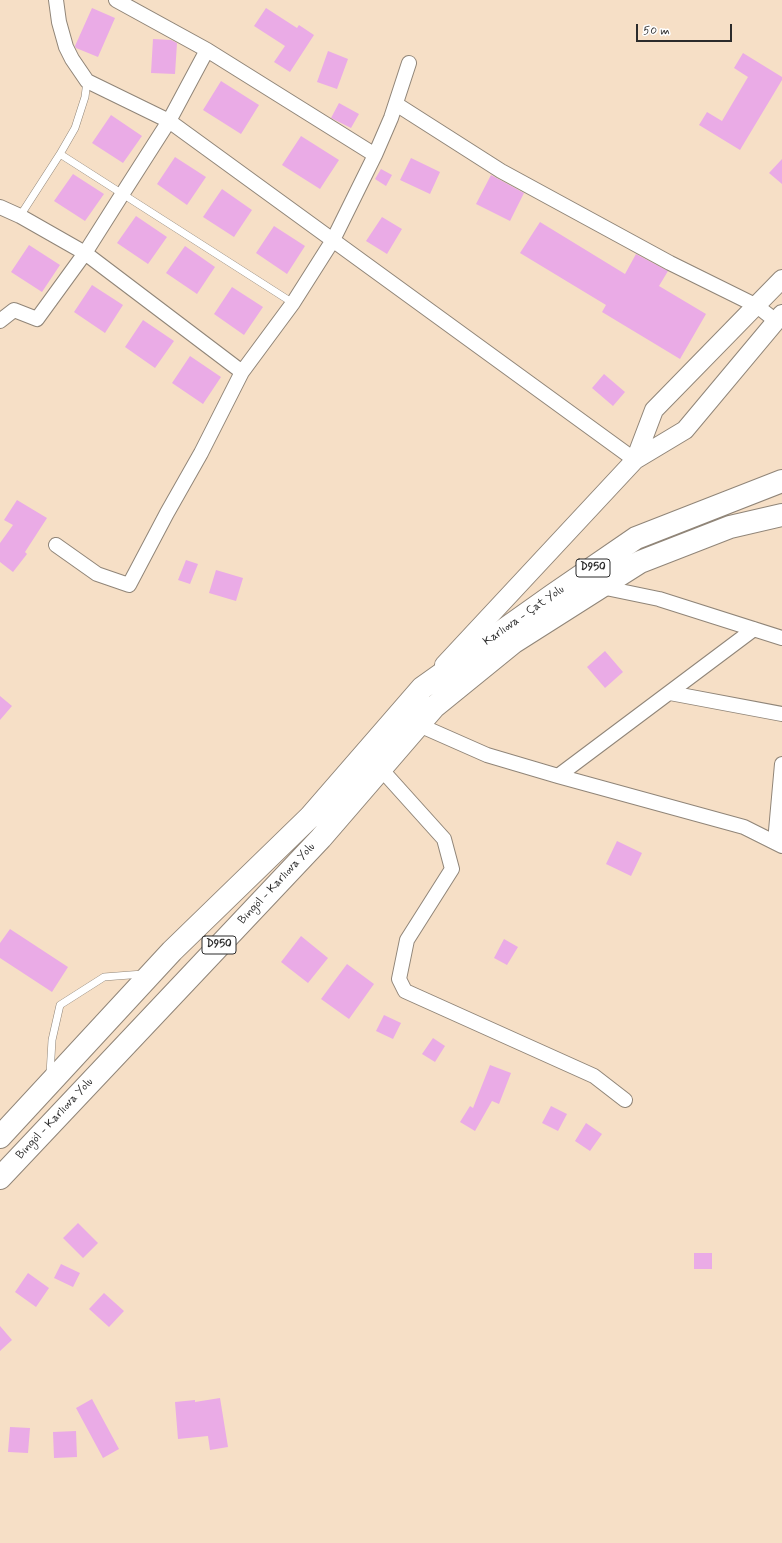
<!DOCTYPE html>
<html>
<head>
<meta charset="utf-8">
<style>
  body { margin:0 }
  #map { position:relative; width:782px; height:1543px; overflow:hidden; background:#f6dfc6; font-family:Mynerve,sans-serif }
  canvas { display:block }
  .scale { position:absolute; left:636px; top:24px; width:96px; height:18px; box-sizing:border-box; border:2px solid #2b2b2b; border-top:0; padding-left:5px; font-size:12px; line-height:14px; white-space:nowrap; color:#2b2b2b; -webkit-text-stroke:3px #fff; paint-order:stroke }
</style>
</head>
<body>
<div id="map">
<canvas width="782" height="1543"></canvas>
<div class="scale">50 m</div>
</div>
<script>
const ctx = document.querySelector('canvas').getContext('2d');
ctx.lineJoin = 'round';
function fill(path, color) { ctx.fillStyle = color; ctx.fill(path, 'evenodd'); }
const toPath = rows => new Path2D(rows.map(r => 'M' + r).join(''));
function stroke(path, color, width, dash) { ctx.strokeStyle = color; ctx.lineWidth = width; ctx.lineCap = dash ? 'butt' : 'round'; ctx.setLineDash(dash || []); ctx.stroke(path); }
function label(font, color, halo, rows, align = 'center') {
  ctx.font = font + ' Mynerve,sans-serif'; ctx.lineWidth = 3.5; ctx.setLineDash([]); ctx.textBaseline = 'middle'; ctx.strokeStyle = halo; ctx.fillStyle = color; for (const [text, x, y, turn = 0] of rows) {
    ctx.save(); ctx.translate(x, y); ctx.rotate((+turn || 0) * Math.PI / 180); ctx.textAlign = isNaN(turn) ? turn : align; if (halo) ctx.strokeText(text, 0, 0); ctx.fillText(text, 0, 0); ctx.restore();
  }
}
fill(toPath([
  [92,8,115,18,98,57,76,48,75,46],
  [266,8,297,28,299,25,314,35,290,72,274,62,285,46,254,26],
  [153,39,171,40,177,43,175,74,151,73],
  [328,51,348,59,337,89,317,82],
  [743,53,782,77,782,80,740,150,699,125,707,112,722,121,748,77,734,68],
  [221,81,259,105,241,134,203,110],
  [339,103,359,114,351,128,331,118],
  [111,115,142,136,123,163,92,143],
  [301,136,339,160,320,189,282,165],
  [175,157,206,177,187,205,157,184],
  [411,158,440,172,430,194,400,180],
  [782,159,782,184,769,173],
  [381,169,392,175,386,186,375,179],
  [73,174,104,194,85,221,54,201],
  [491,175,524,193,510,221,476,204],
  [222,189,252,210,234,237,203,217],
  [136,216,167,237,148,264,117,243],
  [382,217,402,229,387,254,366,241],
  [540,222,625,274,636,254,668,271,659,286,706,314,680,359,602,312,606,305,520,253],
  [274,226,305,246,287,274,256,253],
  [29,245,60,265,42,292,11,272],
  [185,246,215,267,197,294,166,273],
  [92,285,123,305,105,333,74,312],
  [232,287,263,307,244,335,214,314],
  [143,320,174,341,155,368,125,347],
  [190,356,221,377,203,404,172,383],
  [604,374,625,392,613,406,592,388],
  [17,500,47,518,25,552,27,554,13,572,0,562,0,543,13,525,4,520],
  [186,560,198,564,190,584,178,580],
  [216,570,243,578,236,601,209,593],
  [605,651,623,672,605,688,587,667],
  [0,696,12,706,0,720],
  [617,841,642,853,631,876,606,864],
  [10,929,68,967,52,992,0,958,0,943],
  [301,936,328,958,308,983,281,962],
  [504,939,518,947,507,965,494,958],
  [347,964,374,984,349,1019,321,999],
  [384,1015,401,1023,393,1039,376,1031],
  [433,1038,445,1046,435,1062,422,1054],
  [490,1065,511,1073,499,1104,492,1101,475,1131,460,1122,470,1106,473,1108],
  [551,1106,567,1114,558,1131,542,1123],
  [586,1123,602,1134,590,1151,575,1141],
  [78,1223,98,1243,83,1258,63,1238],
  [694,1253,712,1253,712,1269,694,1269],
  [61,1264,80,1273,73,1287,54,1278],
  [28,1273,49,1288,36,1307,15,1292],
  [104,1293,124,1311,109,1327,89,1309],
  [0,1326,12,1340,0,1351],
  [220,1398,228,1447,210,1450,208,1436,178,1439,175,1402,195,1400,195,1402],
  [92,1399,119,1449,103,1458,76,1408],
  [10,1427,30,1428,28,1453,8,1452],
  [76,1431,77,1457,54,1458,53,1432]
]), '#eaabe6');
const service = toPath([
  [60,154,293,303],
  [20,216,60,154,75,128,85,97,87,81],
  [50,1074,52,1040,60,1005,104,977,143,974]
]);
const minor = toPath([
  [56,0,59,22,66,47,72,59,87,81,169,121,635,460],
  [116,0,207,50,375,155],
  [396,104,501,171,670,263,757,306,776,321],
  [0,207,20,216,85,253,242,372],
  [0,321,14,310,37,319,85,253,123,193,169,121,207,50],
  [56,545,97,574,129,585,167,513,201,453,242,372,293,303,333,240,375,155,391,118,409,63],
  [601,587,659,599,782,638],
  [670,693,782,714],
  [419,725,487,755,558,776,744,827,782,846],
  [381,769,444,839,452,869,407,940,399,979,405,991,594,1076,625,1100],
  [558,776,754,629],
  [775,842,782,764]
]);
const tertiary = toPath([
  [635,460,654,410,782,279],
  [444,665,635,460,685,430,782,314]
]);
const trunk = toPath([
  [0,1137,172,951,310,817,422,688,553,595,636,538,782,481],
  [0,1178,321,838,434,707,514,642,640,562,730,527,782,515]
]);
stroke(service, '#908578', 8);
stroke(minor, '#908578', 16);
stroke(tertiary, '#908578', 20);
stroke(trunk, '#908578', 24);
stroke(service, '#fff', 7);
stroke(minor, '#fff', 14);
stroke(tertiary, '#fff', 18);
stroke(trunk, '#fff', 22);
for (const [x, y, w] of [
  [593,568,34],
  [219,945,34]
]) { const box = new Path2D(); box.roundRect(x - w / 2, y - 9, w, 18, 3); ctx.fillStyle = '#fff'; ctx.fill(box); stroke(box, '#2b2b2b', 1); }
label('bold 11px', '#2b2b2b', null, [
  ["D950",593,568],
  ["D950",219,945]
]);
label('12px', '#2b2b2b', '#fff', [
  ["Karlıova - Çat Yolu",524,616,-35],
  ["Bingöl - Karlıova Yolu",277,884,-47],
  ["Bingöl - Karlıova Yolu",55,1119,-47]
]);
</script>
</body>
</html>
